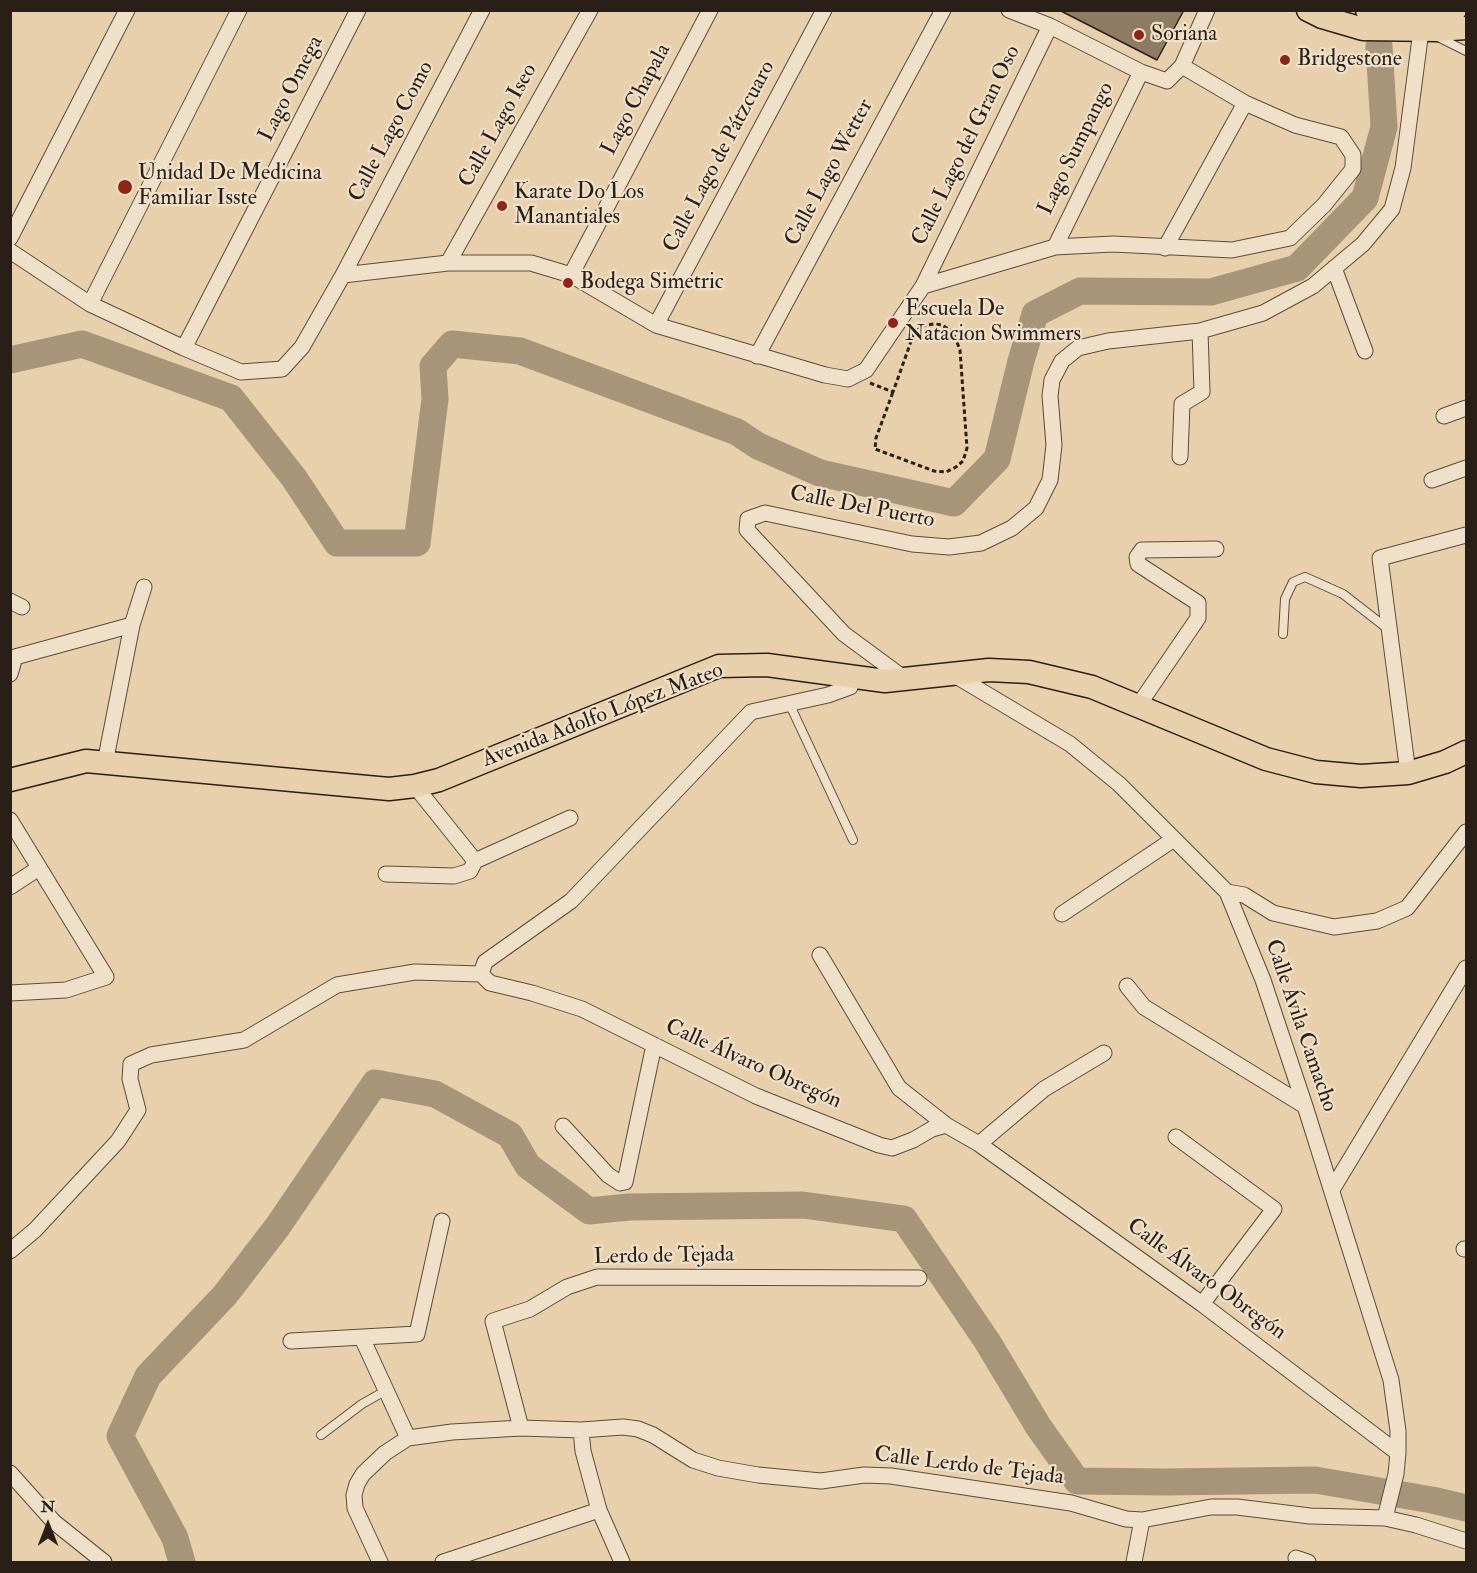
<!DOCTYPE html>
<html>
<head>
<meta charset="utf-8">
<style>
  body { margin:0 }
  #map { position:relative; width:1477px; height:1573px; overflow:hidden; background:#e9d0ac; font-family:"IM FELL Double Pica",serif }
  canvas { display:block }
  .frame { position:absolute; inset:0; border:12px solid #2a1f17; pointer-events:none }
  .north { position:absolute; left:18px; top:1495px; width:60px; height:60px; -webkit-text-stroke:4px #f1e0c9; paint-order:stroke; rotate:0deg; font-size:16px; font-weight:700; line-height:24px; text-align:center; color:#2a1f17 }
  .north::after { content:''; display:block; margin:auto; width:21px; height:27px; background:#2a1f17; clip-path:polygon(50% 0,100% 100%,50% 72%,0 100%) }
</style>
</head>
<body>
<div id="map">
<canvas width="1477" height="1573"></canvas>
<div class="frame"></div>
<div class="north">N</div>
</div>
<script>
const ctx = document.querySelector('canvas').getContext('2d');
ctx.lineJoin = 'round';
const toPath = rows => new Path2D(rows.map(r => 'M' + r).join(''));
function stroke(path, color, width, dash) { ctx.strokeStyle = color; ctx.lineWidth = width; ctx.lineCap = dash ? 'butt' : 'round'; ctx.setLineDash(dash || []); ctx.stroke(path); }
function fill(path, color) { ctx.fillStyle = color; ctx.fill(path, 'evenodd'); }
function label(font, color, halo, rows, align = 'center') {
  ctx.font = font + ' "IM FELL Double Pica",serif'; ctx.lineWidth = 4.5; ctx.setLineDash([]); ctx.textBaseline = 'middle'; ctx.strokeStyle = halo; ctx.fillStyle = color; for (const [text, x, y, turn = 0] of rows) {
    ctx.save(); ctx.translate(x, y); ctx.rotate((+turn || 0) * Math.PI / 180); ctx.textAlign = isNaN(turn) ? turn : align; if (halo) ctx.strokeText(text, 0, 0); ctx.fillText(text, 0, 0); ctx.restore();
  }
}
stroke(toPath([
  [10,360,82,344,231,398,294,478,337,543,417,543,435,399,433,366,452,344,520,351,737,432,758,446,820,473,954,503,997,459,1021,361,1035,314,1080,291,1211,292,1297,268,1365,198,1384,127,1379,46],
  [182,1562,175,1538,120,1436,148,1376,225,1295,278,1226,375,1083,435,1094,510,1135,528,1166,589,1211,629,1207,803,1205,904,1219,987,1341,1038,1426,1077,1481,1166,1482,1315,1480,1432,1500,1466,1508]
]), '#a89479', 27);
const building = toPath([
  [1059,10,1184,10,1157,60,1059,10]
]);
fill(building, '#8d7b64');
stroke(building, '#2a1f17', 1.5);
const lane = toPath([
  [1438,37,1466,51],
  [1283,634,1285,599,1293,582,1305,577,1343,594,1388,629],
  [789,703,853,840],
  [321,1435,362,1404,385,1391]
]);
const street = toPath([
  [1009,10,1050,26,1141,72,1167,81,1182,66,1207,10],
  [10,238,127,10],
  [1055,247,1141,72],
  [1165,248,1245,103],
  [10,251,90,304,184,348,241,372,282,369,302,347,343,275,482,10],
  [448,263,590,10],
  [1334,268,1365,351],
  [343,275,448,263,531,263,571,275,656,325,825,375,848,379,866,370,923,286,1055,247,1113,244,1232,250,1290,238,1324,205,1353,169,1353,155,1341,137,1295,125,1245,103,1182,66],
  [571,275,710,10],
  [923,286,1050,26],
  [90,304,239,10],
  [656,325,824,10],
  [184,348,358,10],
  [757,356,943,10],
  [1444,416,1466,408],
  [1180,457,1182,404,1202,392,1200,331],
  [1432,480,1466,468],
  [10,601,22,607],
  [951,673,1070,744,1119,784,1227,892,1263,980,1305,1106,1391,1380,1398,1431,1398,1453,1396,1474,1385,1518],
  [10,674,15,657,132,625],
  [905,679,844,634,747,530,748,519,765,513,912,544,949,547,981,543,1012,528,1036,508,1050,480,1054,445,1050,396,1052,380,1062,361,1078,348,1108,341,1200,331,1263,313,1313,286,1363,244,1392,209,1403,168,1422,23],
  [1138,706,1198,618,1198,603,1138,564,1137,557,1142,550,1216,549],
  [105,763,132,625,144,587],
  [1408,773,1380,558,1466,535],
  [415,786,475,861],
  [10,820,106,977,66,990,10,993],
  [386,874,454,876,470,871,475,861,570,818],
  [10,887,39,868],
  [1227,892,1244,895,1273,913,1334,927,1377,921,1407,908,1466,832],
  [1062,914,1174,839],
  [820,955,899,1088,946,1125,979,1144,1202,1304,1398,1453],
  [481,974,490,983,532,993,582,1009,756,1096,879,1145,892,1148,913,1140,932,1129,946,1125],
  [481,974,485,962,571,901,751,712,828,695,850,687,853,676],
  [1127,986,1144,1007,1305,1106],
  [563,1126,608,1175,620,1183,625,1182,654,1045],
  [1176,1137,1274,1209,1202,1304],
  [979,1144,1044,1089,1104,1053],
  [1333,1188,1466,968],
  [1464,1249,1466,1249],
  [10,1251,35,1230,118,1141,138,1110,130,1079,131,1064,151,1055,244,1040,337,985,415,972,481,974],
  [362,1338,408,1438],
  [291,1341,417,1334,442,1221],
  [521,1428,493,1321,530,1309,567,1287,597,1277,919,1278],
  [581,1430,583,1451,599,1510,622,1562],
  [10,1473,54,1522,104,1562],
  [1296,1558,1308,1562],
  [380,1562,355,1508,354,1495,357,1484,363,1474,385,1453,408,1438,452,1432,521,1428,581,1430,623,1427,638,1429,653,1435,693,1460,718,1468,758,1475,821,1481,864,1475,891,1476,1071,1503,1126,1519,1142,1520,1211,1507,1237,1507,1310,1516,1385,1518,1416,1525,1466,1541],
  [443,1562,599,1510],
  [1134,1562,1142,1520]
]);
const primary = toPath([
  [1308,10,1322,17,1363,29,1437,30,1466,28],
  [1367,10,1379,14,1421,14,1455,10],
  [10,780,86,761,389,789,415,786,439,780,719,666,767,665,885,681,989,670,1029,672,1092,687,1266,759,1316,772,1361,776,1408,773,1445,762,1466,752]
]);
stroke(lane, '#5a4b3c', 10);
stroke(street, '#5a4b3c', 17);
stroke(primary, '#2a1f17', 25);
stroke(toPath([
  [870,383,893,392,914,333,922,326,934,324,942,325,953,332,960,350,967,448,963,461,956,467,946,472,934,471,875,449,876,438,893,392]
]), '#2a1f17', 3, [4.5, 3]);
stroke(lane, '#f1e0c9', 8);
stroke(street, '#f1e0c9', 15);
stroke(primary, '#e9d0ac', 22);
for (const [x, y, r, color] of [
  [1139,35,6,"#8f2418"],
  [1285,60,6,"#8f2418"],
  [125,187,8,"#8f2418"],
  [502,206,6,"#8f2418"],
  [568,283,6,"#8f2418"],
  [893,323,6,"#8f2418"]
]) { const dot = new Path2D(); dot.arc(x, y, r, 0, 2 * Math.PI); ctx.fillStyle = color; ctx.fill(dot); stroke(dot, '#f1e0c9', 2); }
label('22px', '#2a1f17', '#f1e0c9', [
  ["Soriana",1151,35],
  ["Bridgestone",1297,60],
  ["Unidad De Medicina",138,174],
  ["Familiar Isste",138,199],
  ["Karate Do Los",514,193],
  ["Manantiales",514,218],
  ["Bodega Simetric",580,283],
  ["Escuela De",905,310],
  ["Natacion Swimmers",905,335]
], 'left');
label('22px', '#2a1f17', '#f1e0c9', [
  ["Lago Omega",292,89,-63],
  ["Lago Chapala",637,100,-62],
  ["Calle Lago Iseo",499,126,-61],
  ["Calle Lago Como",392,132,-62],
  ["Calle Lago del Gran Oso",967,146,-64],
  ["Lago Sumpango",1077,149,-64],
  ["Calle Lago de Pátzcuaro",720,157,-62],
  ["Calle Lago Wetter",830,173,-62],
  ["Calle Del Puerto",862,508,11],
  ["Avenida Adolfo López Mateo",603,716,-21],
  ["Calle Ávila Camacho",1300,1026,71],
  ["Calle Álvaro Obregón",753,1065,24],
  ["Lerdo de Tejada",664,1257,-1],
  ["Calle Álvaro Obregón",1206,1280,36],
  ["Calle Lerdo de Tejada",969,1467,7]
]);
</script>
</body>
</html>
